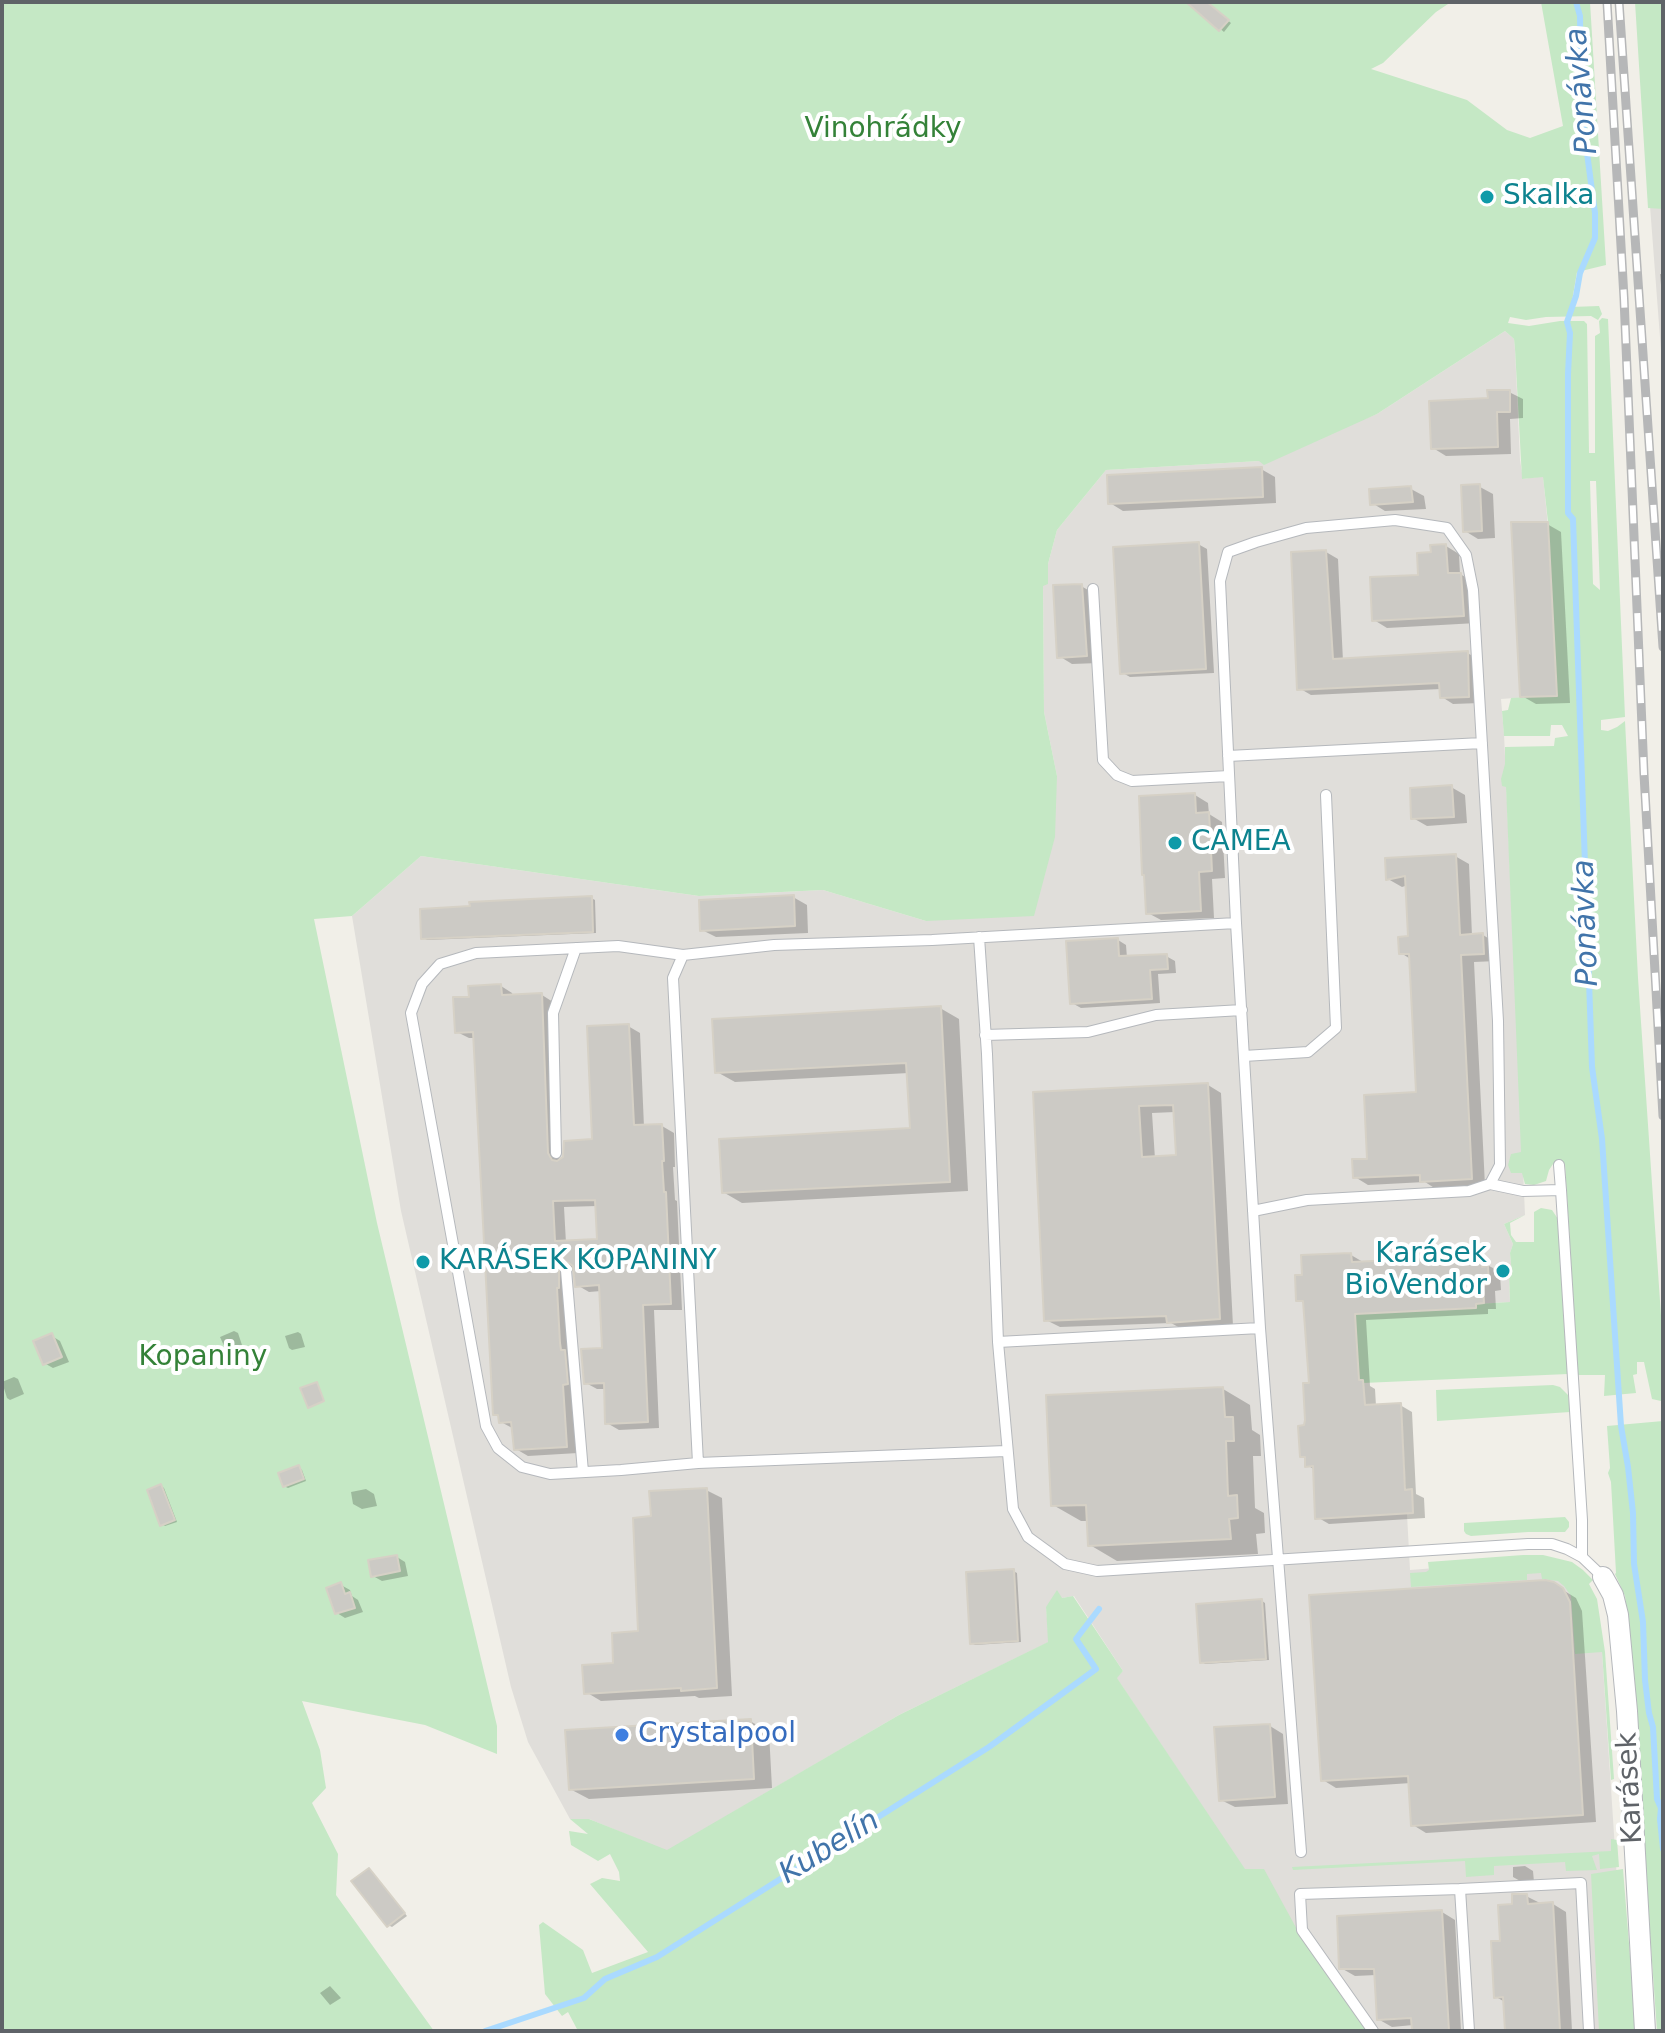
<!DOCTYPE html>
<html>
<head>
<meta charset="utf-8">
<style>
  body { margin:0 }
  #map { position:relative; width:1665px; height:2033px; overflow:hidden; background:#f1efe8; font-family:"DejaVu Sans",sans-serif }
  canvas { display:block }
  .frame { position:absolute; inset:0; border:4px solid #5f6368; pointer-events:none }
</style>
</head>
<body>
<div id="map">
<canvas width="1665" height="2033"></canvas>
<div class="frame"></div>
</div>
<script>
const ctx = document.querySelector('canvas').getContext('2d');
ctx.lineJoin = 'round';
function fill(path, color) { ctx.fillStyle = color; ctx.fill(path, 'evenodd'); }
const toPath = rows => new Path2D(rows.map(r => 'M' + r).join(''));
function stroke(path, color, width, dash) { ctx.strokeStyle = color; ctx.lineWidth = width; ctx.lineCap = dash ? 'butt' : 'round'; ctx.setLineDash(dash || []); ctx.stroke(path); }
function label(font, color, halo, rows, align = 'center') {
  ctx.font = font + ' "DejaVu Sans",sans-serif'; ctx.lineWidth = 8; ctx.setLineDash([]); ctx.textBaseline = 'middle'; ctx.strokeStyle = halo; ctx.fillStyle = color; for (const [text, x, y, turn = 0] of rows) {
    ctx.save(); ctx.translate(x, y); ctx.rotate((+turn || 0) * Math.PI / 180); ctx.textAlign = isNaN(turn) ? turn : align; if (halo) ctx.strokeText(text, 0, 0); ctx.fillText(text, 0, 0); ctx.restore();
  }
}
fill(toPath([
  [1650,206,1663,209,1663,377],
  [1505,331,1514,339,1515,349,1520,460,1523,479,1543,476,1547,516,1555,695,1501,699,1504,734,1525,1215,1504,1224,1513,1244,1510,1253,1512,1275,1509,1276,1510,1302,1477,1304,1476,1308,1359,1380,1363,1380,1365,1405,1401,1403,1410,1570,1524,1561,1565,1577,1602,1652,1627,2031,1352,2031,1116,1677,1123,1671,1074,1596,1062,1598,1046,1607,1049,1642,899,1715,667,1851,589,1819,570,1819,528,1742,511,1687,401,1211,352,916,421,856,699,896,823,890,926,921,1057,776,1044,712,1043,585,1048,583,1048,564,1057,530,1106,470,1259,461,1377,414]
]), '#e0deda');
fill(toPath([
  [2,2,1451,2,1436,12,1383,63,1371,69,1467,100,1507,130,1530,138,1563,126,1541,2,1590,2,1606,265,1577,272,1571,307,1599,306,1602,314,1598,320,1591,316,1546,317,1526,320,1510,317,1508,323,1529,326,1560,321,1584,321,1587,324,1589,453,1595,453,1595,336,1600,333,1599,321,1602,318,1608,319,1625,717,1601,720,1601,730,1608,731,1617,727,1625,721,1638,978,1663,1345,1663,1399,1661,1401,1652,1399,1644,1362,1637,1362,1637,1374,1633,1375,1636,1393,1604,1396,1605,1375,1578,1375,1565,1164,1553,1164,1549,1170,1546,1181,1534,1185,1525,1184,1522,1173,1511,1173,1508,1165,1511,1154,1521,1152,1506,787,1502,786,1501,779,1505,764,1505,747,1554,746,1555,738,1568,736,1562,725,1551,725,1550,736,1504,736,1502,711,1508,710,1511,698,1557,695,1548,522,1543,477,1522,479,1515,349,1514,339,1505,331,1377,414,1264,465,1259,461,1106,470,1057,530,1048,564,1048,584,1043,586,1044,712,1057,776,1055,837,1034,916,926,921,823,890,699,896,421,856,352,916,314,919,377,1223,497,1726,497,1754,425,1725,302,1701,320,1750,326,1788,312,1803,338,1854,336,1895,434,2031,2,2031],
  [1590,481,1596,481,1600,590,1593,584],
  [1635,2,1663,2,1663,209,1648,208],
  [1541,1208,1552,1210,1558,1219,1568,1374,1363,1383,1363,1380,1359,1380,1355,1314,1476,1308,1476,1304,1510,1302,1509,1275,1512,1275,1510,1253,1513,1244,1504,1224,1525,1215,1510,1223,1511,1235,1516,1242,1534,1242,1534,1212],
  [1553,1385,1560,1387,1568,1395,1570,1412,1437,1421,1436,1390],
  [1663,1421,1663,2031,1657,2031,1628,1627,1625,1596,1615,1574,1616,1573,1611,1482,1608,1473,1610,1468,1607,1426],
  [1565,1517,1569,1522,1569,1527,1565,1532,1528,1532,1471,1536,1466,1534,1464,1531,1464,1523],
  [1523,1555,1543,1555,1572,1562,1583,1570,1593,1580,1589,1584,1597,1599,1605,1652,1614,1779,1611,1780,1602,1652,1575,1654,1571,1596,1564,1586,1558,1581,1542,1579,1541,1573,1527,1574,1527,1580,1411,1587,1410,1573,1426,1572,1429,1570,1428,1562],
  [1057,1590,1062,1598,1073,1596,1123,1671,1117,1678,1245,1869,1264,1869,1299,1933,1368,2031,578,2031,568,2012,562,2016,545,1994,539,1925,543,1922,583,1950,592,1973,648,1952,590,1884,602,1878,620,1881,619,1872,610,1854,598,1861,571,1845,569,1831,588,1834,570,1819,589,1819,667,1850,899,1715,1048,1642,1046,1607],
  [1611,1839,1617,1840,1619,1867,1600,1869,1599,1854,1592,1856,1597,1870,1566,1871,1565,1862,1494,1866,1494,1875,1466,1877,1465,1861,1293,1870,1292,1867,1611,1851],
  [1623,1869,1636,2031,1599,2031,1591,1874]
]), '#c5e8c5');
fill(toPath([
  [1189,2,1206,2,1231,23,1224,32],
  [1660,274,1663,274,1663,307],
  [1509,392,1523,399,1523,418,1510,419,1511,454,1446,456,1433,448,1490,400],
  [1261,469,1275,477,1276,503,1123,511,1110,503],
  [1480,487,1493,494,1495,538,1478,539,1465,531],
  [1411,489,1424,496,1426,509,1385,511,1372,503],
  [1547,524,1561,532,1570,703,1536,704,1522,696],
  [1198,544,1207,549,1214,673,1130,677,1121,672],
  [1446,546,1459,554,1460,574,1474,582,1477,623,1387,628,1374,620,1420,577,1433,554],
  [1326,552,1338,559,1343,661,1467,653,1479,659,1480,703,1453,704,1442,697,1441,689,1311,695,1299,688],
  [1081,586,1095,594,1099,663,1072,664,1059,656],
  [1451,787,1465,795,1467,823,1427,826,1413,818],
  [1195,795,1208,803,1209,814,1222,822,1225,878,1212,879,1214,918,1161,920,1148,913],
  [1455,856,1469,864,1472,936,1483,935,1496,943,1497,961,1474,962,1485,1186,1436,1189,1425,1182,1368,1185,1355,1177,1369,1161,1419,1094,1412,960,1401,953,1411,938,1408,885,1402,887,1388,879],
  [793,897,807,905,808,933,716,937,702,930],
  [591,898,595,900,596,933,427,940,423,938],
  [1118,940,1126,945,1127,958,1166,956,1175,961,1176,973,1158,974,1160,1003,1081,1008,1072,1003],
  [501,986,512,993,513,996,542,995,553,1002,559,1163,594,1141,628,1026,640,1033,644,1127,662,1126,674,1133,675,1167,673,1167,675,1200,677,1201,682,1310,654,1310,659,1428,619,1430,607,1423,606,1389,597,1389,586,1383,604,1350,601,1291,589,1292,577,1285,575,1268,570,1274,578,1453,528,1456,516,1449,514,1429,501,1422,500,1417,495,1414,476,1038,469,1038,457,1032,471,999],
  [597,1206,599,1241,566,1243,564,1207],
  [940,1008,959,1019,968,1191,742,1203,723,1192,912,1130,909,1073,735,1082,717,1072],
  [1208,1085,1221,1093,1233,1326,1182,1329,1171,1323,1060,1327,1046,1320,1035,1094],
  [1175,1112,1178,1157,1155,1159,1152,1113],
  [1351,1255,1363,1262,1473,1258,1493,1268,1494,1272,1500,1275,1501,1290,1495,1291,1496,1309,1488,1309,1488,1314,1366,1320,1370,1386,1375,1389,1376,1406,1400,1405,1412,1412,1416,1494,1424,1498,1425,1518,1329,1524,1317,1517,1315,1470,1307,1465,1307,1459,1302,1456,1311,1385,1306,1304,1298,1300],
  [234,1331,238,1333,242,1345,228,1350,225,1348,220,1337],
  [298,1332,301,1334,305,1347,292,1350,289,1348,285,1336],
  [52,1336,60,1341,69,1362,53,1368,44,1363],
  [14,1377,18,1379,24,1394,10,1400,7,1398,2,1382],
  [1223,1389,1250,1405,1252,1430,1260,1435,1261,1456,1253,1456,1255,1508,1264,1513,1265,1533,1256,1534,1258,1554,1117,1561,1090,1545,1089,1521,1081,1521,1053,1505],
  [299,1468,302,1470,306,1481,288,1488,284,1486],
  [161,1486,164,1488,177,1522,165,1526,162,1524],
  [366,1489,374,1494,377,1506,362,1509,353,1504,351,1492],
  [706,1490,722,1498,732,1696,699,1698,695,1696,601,1701,586,1692,615,1665,640,1633],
  [397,1557,405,1562,408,1576,382,1581,373,1576],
  [1013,1571,1017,1573,1021,1642,975,1645,971,1643],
  [1553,1584,1576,1598,1582,1611,1596,1822,1426,1833,1413,1825,1411,1783,1336,1788,1323,1780],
  [341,1585,350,1590,352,1596,358,1600,363,1612,345,1618,337,1613],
  [1262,1601,1265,1603,1269,1660,1205,1664,1202,1662],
  [750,1721,769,1732,772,1788,589,1799,570,1789],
  [1270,1726,1283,1734,1288,1804,1235,1807,1221,1800],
  [1525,1866,1533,1871,1534,1882,1522,1882,1513,1877,1513,1867],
  [372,1873,407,1916,392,1927,388,1925],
  [1526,1896,1540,1903,1553,1904,1566,1912,1572,2031,1507,2031,1505,2002,1496,1997,1502,1943,1514,1906],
  [1442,1912,1455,1920,1461,2031,1414,2031,1413,2025,1392,2027,1378,2019,1376,1975,1355,1976,1341,1968],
  [330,1986,341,1998,330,2005,320,1993]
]), '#0003');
stroke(toPath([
  [1576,2,1580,16,1581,108,1595,213,1595,238,1580,273,1576,296,1567,322,1570,333,1568,374,1568,513,1573,519,1592,1067,1602,1139,1621,1426,1628,1467,1633,1513,1634,1564,1643,1622,1645,1680,1649,1713,1653,1727,1657,1799,1661,1808,1660,1819,1663,1849],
  [485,2031,584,1998,605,1979,657,1957,989,1747,1096,1669,1076,1639,1099,1609]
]), '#aadaff', 6);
const building = toPath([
  [1186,2,1207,2,1229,20,1219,31,1186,2],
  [1487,390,1510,390,1510,412,1497,412,1498,447,1431,449,1429,401,1488,398,1487,390],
  [1262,467,1263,497,1108,504,1107,475,1262,467],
  [1480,484,1482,531,1463,532,1461,485,1480,484],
  [1411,486,1413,502,1370,505,1369,489,1411,486],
  [1511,522,1548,522,1557,696,1520,697,1511,522],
  [1199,542,1206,669,1120,674,1113,547,1199,542],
  [1446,544,1448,573,1461,573,1464,616,1372,621,1370,577,1418,575,1417,553,1431,552,1430,545,1446,544],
  [1326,550,1333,659,1468,651,1469,697,1440,698,1439,683,1297,690,1291,552,1326,550],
  [1082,584,1087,656,1057,658,1053,585,1082,584],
  [1452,785,1454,817,1411,819,1410,788,1452,785],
  [1195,793,1196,813,1209,812,1212,871,1199,872,1201,911,1146,914,1144,875,1142,875,1139,796,1195,793],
  [1456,854,1460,935,1483,933,1484,954,1461,955,1472,1179,1420,1182,1420,1175,1353,1178,1352,1159,1367,1159,1364,1095,1416,1092,1409,954,1399,954,1398,937,1408,936,1405,876,1386,880,1385,858,1456,854],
  [794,895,795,926,700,931,699,900,794,895],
  [592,896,593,932,421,939,420,909,470,906,469,902,592,896],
  [1118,938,1119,956,1167,954,1168,969,1150,970,1152,999,1070,1004,1066,941,1118,938],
  [501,984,502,995,542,993,548,1153,552,1160,557,1161,563,1157,564,1141,592,1139,587,1026,629,1024,634,1125,662,1124,664,1161,662,1161,664,1192,666,1192,671,1304,643,1305,648,1422,605,1424,604,1383,584,1384,581,1349,602,1348,599,1285,575,1287,573,1266,569,1263,565,1262,559,1267,559,1288,557,1288,560,1343,561,1350,565,1350,568,1384,563,1385,567,1447,514,1450,511,1422,499,1423,498,1415,493,1415,473,1032,455,1033,453,997,469,997,468,986,501,984],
  [595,1200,597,1239,555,1241,553,1201,595,1200],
  [941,1006,950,1182,722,1193,719,1139,910,1128,906,1063,715,1073,712,1019,941,1006],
  [1208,1083,1220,1319,1167,1323,1166,1316,1044,1321,1033,1092,1208,1083],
  [1173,1105,1176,1155,1142,1157,1139,1106,1173,1105],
  [1351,1253,1352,1262,1473,1256,1474,1260,1482,1259,1482,1267,1488,1266,1489,1284,1483,1285,1484,1303,1476,1304,1476,1308,1355,1314,1359,1380,1363,1380,1365,1405,1401,1403,1405,1490,1412,1489,1413,1513,1315,1519,1313,1466,1305,1467,1305,1457,1300,1457,1298,1426,1304,1425,1305,1420,1303,1383,1309,1383,1303,1301,1296,1301,1295,1275,1302,1275,1301,1255,1351,1253],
  [52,1333,62,1357,43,1365,33,1341,52,1333],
  [317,1382,324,1401,308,1408,300,1388,317,1382],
  [1223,1387,1225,1417,1233,1417,1234,1441,1226,1441,1228,1496,1237,1495,1238,1518,1229,1519,1231,1539,1088,1546,1086,1505,1051,1506,1046,1395,1223,1387],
  [299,1465,304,1479,283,1487,278,1473,299,1465],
  [161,1484,175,1520,160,1526,147,1490,161,1484],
  [707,1488,717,1688,681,1691,681,1688,584,1694,582,1665,613,1663,612,1633,638,1631,633,1518,651,1516,649,1491,707,1488],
  [397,1555,400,1571,371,1577,368,1560,397,1555],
  [1014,1569,1018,1641,970,1644,966,1572,1014,1569],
  [1545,1580,1554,1582,1563,1588,1570,1602,1583,1815,1411,1826,1408,1776,1321,1781,1309,1595,1545,1580],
  [341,1582,345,1594,350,1592,355,1608,335,1614,326,1588,341,1582],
  [1262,1599,1266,1659,1200,1663,1196,1604,1262,1599],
  [751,1719,754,1779,569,1790,565,1730,751,1719],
  [1270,1724,1275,1797,1219,1801,1214,1727,1270,1724],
  [369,1868,405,1913,387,1927,351,1881,369,1868],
  [1512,1894,1527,1894,1528,1904,1553,1902,1560,2031,1505,2031,1503,1997,1494,1998,1491,1941,1500,1941,1498,1905,1512,1904,1512,1894],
  [1442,1910,1449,2031,1412,2031,1411,2018,1377,2020,1374,1969,1339,1969,1337,1916,1442,1910]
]);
fill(building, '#cccac5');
stroke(building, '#d6d1c6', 2);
const lane = toPath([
  [1093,589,1103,760,1117,775,1132,781,1229,776],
  [1228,756,1482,743],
  [979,937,987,1054,998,1342],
  [683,955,673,978,698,1463],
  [985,1035,1088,1032,1156,1015,1242,1010],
  [1244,1056,1308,1052,1336,1028,1326,795],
  [556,1153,553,1013,576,948],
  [1559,1165,1561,1190],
  [1490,1184,1523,1191,1561,1190,1582,1520,1582,1557],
  [1253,1211,1307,1200,1469,1191,1490,1184,1500,1165,1498,1021,1473,590,1466,555,1447,528,1395,520,1306,528,1256,542,1228,552,1220,581,1236,923,1260,1328,1301,1852],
  [566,1270,583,1472],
  [1260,1328,998,1342,1013,1509,1028,1537,1065,1564,1097,1571,1528,1544,1552,1544,1567,1549,1582,1557,1603,1577],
  [1006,1451,698,1463,621,1470,550,1474,522,1467,498,1448,486,1426,411,1013,422,984,440,964,476,953,618,946,683,955,774,945,932,940,1236,923],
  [1460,1889,1581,1883,1589,2031],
  [1373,2031,1302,1930,1300,1894,1460,1889,1469,2031]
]);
const street = toPath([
  [1603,1577,1613,1595,1618,1615,1627,1711,1645,2031]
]);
stroke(lane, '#b5b8bc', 12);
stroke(street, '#b5b8bc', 22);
stroke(lane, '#fff', 10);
stroke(street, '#fff', 20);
const rail = toPath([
  [1607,2,1624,298,1644,774,1663,1116],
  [1619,2,1663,647]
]);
stroke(rail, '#b6b7b8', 9);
stroke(rail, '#fff', 6, [18]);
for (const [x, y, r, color] of [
  [1487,197,8,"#0f9aa8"],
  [1175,843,8,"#0f9aa8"],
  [423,1262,8,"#0f9aa8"],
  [1503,1271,8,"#0f9aa8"],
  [622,1735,8,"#3f7fe0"]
]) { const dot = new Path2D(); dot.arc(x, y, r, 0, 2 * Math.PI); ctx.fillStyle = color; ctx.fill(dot); stroke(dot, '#fff', 3); }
label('28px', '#348238', '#fff', [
  ["Vinohrádky",883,130],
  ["Kopaniny",203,1358]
]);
label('28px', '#0d838f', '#fff', [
  ["Skalka",1503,197],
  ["CAMEA",1191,843],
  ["Karásek",1487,1255,"right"],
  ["BioVendor",1487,1287,"right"],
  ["KARÁSEK KOPANINY",439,1262]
], 'left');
label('28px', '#366cbe', '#fff', [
  ["Crystalpool",638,1735]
], 'left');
label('28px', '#5f6368', '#fff', [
  ["Karásek",1631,1788,-93]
]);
label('italic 30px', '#4174aa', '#fff', [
  ["Ponávka",1583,91,-95],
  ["Ponávka",1587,923,-92],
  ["Kubelín",830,1848,-32]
]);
</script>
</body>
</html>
